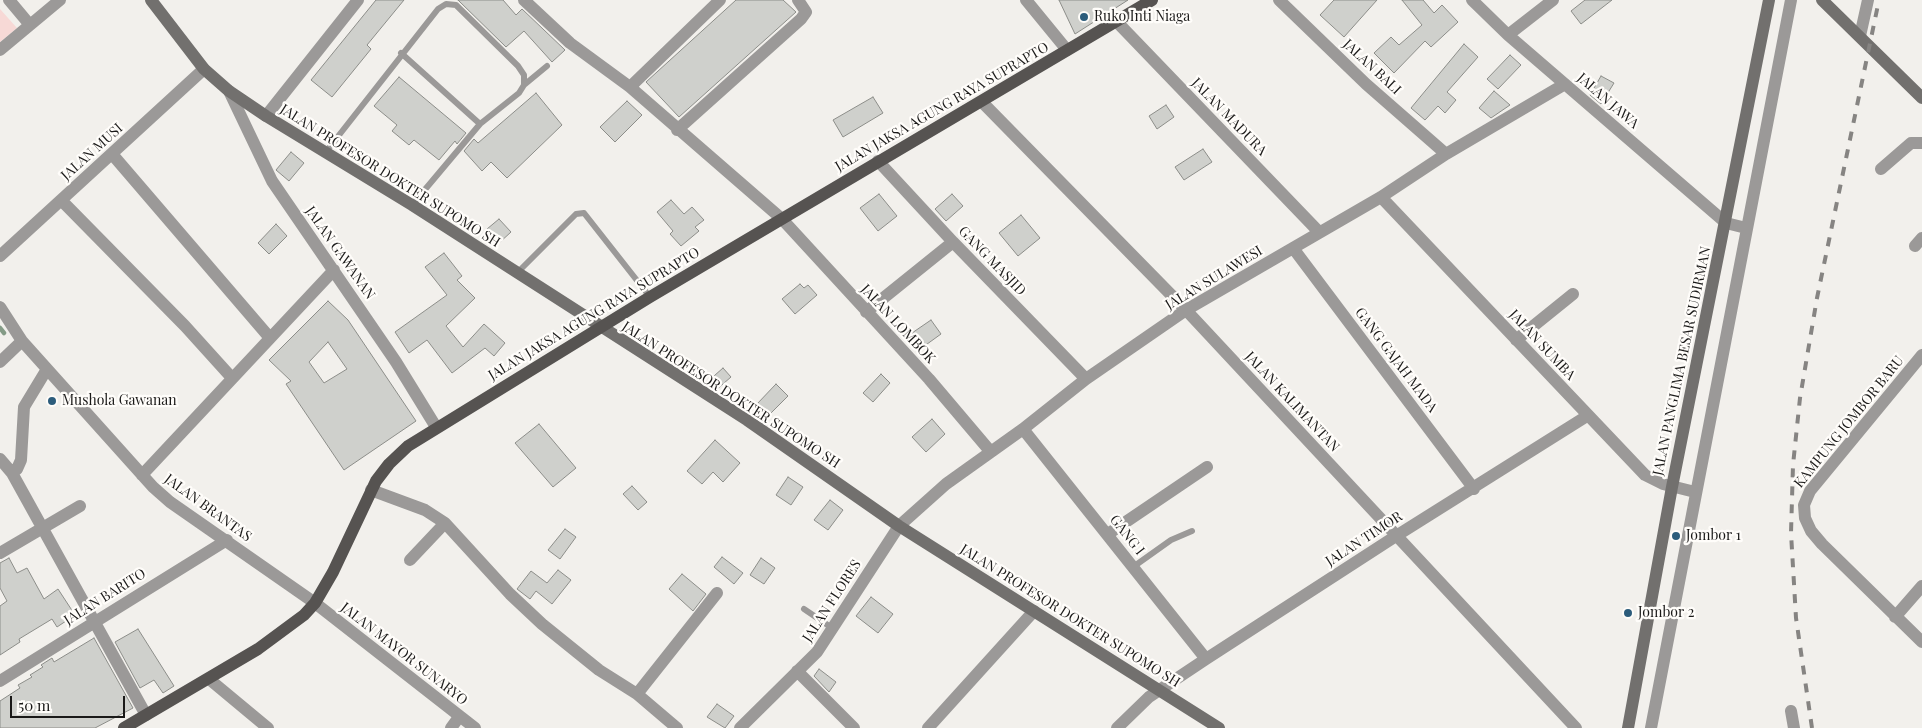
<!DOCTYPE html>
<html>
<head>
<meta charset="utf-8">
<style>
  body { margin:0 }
  #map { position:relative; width:1922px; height:728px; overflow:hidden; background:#f2f0ec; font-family:"Playfair Display",serif }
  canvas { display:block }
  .scale { position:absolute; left:10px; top:696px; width:115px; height:22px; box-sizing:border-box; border:2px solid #1a1918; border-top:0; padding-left:6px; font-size:15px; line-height:18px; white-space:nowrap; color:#1a1918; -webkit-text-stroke:4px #fffdfa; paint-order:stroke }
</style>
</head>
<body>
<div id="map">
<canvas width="1922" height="728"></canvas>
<div class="scale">50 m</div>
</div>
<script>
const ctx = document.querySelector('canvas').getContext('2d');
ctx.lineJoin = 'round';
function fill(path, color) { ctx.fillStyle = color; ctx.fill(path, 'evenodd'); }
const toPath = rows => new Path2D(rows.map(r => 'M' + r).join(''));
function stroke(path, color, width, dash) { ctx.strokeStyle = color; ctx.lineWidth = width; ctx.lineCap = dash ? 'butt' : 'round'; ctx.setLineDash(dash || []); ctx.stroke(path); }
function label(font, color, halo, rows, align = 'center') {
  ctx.font = font + ' "Playfair Display",serif'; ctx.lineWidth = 4.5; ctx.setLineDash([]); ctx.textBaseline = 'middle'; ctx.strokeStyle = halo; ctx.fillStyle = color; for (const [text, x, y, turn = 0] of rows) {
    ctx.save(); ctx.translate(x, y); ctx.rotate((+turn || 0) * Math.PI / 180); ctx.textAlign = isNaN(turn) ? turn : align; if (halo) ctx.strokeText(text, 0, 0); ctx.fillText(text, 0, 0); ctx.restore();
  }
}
fill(toPath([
  [0,9,17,28,0,42]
]), '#f7d9d6');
stroke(toPath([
  [0,328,4,333]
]), '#849b86', 4.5);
const building = toPath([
  [376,0,404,0,367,45,371,49,332,97,311,80,376,0],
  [458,0,503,0,516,15,522,9,565,50,552,62,524,31,506,47,458,0],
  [736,0,783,0,796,12,679,117,646,82,736,0],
  [1059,0,1128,0,1075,34,1059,0],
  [1334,0,1377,0,1344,37,1320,15,1334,0],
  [1402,0,1423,0,1434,13,1442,5,1458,22,1431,47,1425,41,1394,73,1374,53,1391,37,1399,45,1422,25,1402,0],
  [1585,0,1612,0,1581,24,1571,11,1585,0],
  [1464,44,1478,57,1447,92,1456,100,1445,113,1438,106,1425,120,1411,108,1464,44],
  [1510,55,1521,65,1498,89,1487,79,1510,55],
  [1601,76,1614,83,1601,104,1590,95,1601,76],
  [399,77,466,133,457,144,455,141,439,160,414,140,409,145,392,131,397,125,374,106,399,77],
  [1494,91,1510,105,1491,118,1479,108,1494,91],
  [536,93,562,125,507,178,491,162,482,171,464,151,474,139,478,143,536,93],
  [873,97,883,113,843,137,833,120,873,97],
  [627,101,642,115,615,142,600,127,627,101],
  [1166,105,1174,117,1157,129,1149,116,1166,105],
  [1203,149,1212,162,1184,180,1175,167,1203,149],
  [291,152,304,163,289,181,276,170,291,152],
  [879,194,897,216,878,231,860,208,879,194],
  [952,194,963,206,946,221,935,209,952,194],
  [671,200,684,214,692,207,704,220,695,227,699,231,681,246,670,234,673,231,657,212,671,200],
  [1021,215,1040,238,1018,256,999,233,1021,215],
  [499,219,511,232,499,243,487,229,499,219],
  [276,224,287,236,269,254,258,243,276,224],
  [444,253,462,276,457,280,475,298,446,326,463,347,484,324,505,343,494,356,485,348,452,373,427,340,409,353,395,332,447,295,425,267,444,253],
  [800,284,804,288,808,285,817,295,795,314,782,299,800,284],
  [328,301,348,320,416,421,344,470,286,384,291,381,269,360,328,301],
  [328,342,347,369,324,383,309,362,328,342],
  [931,320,941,334,923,347,912,333,931,320],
  [723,368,731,377,716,390,706,383,723,368],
  [881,374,890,383,873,402,863,393,881,374],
  [776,384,788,396,769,415,757,404,776,384],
  [932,419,945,434,926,452,912,437,932,419],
  [539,424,576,468,553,487,515,443,539,424],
  [715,440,740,463,723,482,713,472,702,484,687,471,715,440],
  [788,477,803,487,791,505,776,495,788,477],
  [632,486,647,502,638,510,623,494,632,486],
  [830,500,843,510,828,530,814,520,830,500],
  [565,529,576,537,560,559,548,550,565,529],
  [722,557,743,573,734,584,714,567,722,557],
  [9,558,17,573,27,568,44,599,58,589,75,615,57,627,52,619,19,639,20,642,0,655,0,606,7,601,0,588,0,563,9,558],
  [761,558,775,568,764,584,750,575,761,558],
  [558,570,571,580,552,604,536,591,530,599,517,589,531,571,547,583,558,570],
  [682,574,706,594,693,611,669,589,682,574],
  [871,597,893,614,878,633,856,616,871,597],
  [138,629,174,686,163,693,154,680,140,688,115,642,138,629],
  [94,638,133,708,95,728,0,728,0,701,20,688,18,685,32,677,30,675,43,667,41,665,52,658,54,662,94,638],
  [819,669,836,682,829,692,814,676,819,669],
  [717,704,734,716,725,728,707,717,717,704]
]);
fill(building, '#cfd0cc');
stroke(building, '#8c8d89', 1);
stroke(toPath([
  [401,53,480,124],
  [524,85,547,66],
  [325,153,438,9,446,4,456,5,518,66,524,75,524,85,519,93,480,124,412,205],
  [517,273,576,214,584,213,650,297],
  [1133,567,1171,540,1192,531],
  [804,609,832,628]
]), '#9b9998', 6);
stroke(toPath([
  [9,0,30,25],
  [524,0,570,43,630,87,782,219,929,379,990,451],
  [1026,0,1067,50],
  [1279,0,1366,84,1446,154],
  [1472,0,1508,35,1726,223,1746,228],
  [1117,22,1319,232],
  [1508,35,1553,0],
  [1860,36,1868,0],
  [0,50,60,0],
  [630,87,720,0],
  [229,91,272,181,396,362,436,427],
  [982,102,1186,310,1576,728],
  [266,116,358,0],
  [677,130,801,19,806,12,798,0],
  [112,154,270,338],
  [878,161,953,242,1086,379],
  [1881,169,1911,143,1922,143],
  [1381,197,1645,475,1663,484,1695,492],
  [61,200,185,326,232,378],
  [1915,246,1922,238],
  [1293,248,1474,489],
  [0,256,204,69],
  [0,307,22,341,153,487,170,502,315,603,475,728],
  [866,312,953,242],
  [1516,340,1573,294],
  [1922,355,1810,491,1804,505,1805,518,1811,531,1822,544,1922,642],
  [0,362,22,341],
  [1023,429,1206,659],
  [0,459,12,473,146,715],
  [12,473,17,469,21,460,24,407,47,369],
  [142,475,334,270],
  [371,490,425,510,445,523,510,594,542,624,599,670,637,694,677,728],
  [1108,534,1207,467],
  [0,553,80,506],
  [410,560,445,523],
  [1895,617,1922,586],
  [797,671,854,728],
  [209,679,268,728],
  [0,681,227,540],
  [637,694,717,593],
  [1791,711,1794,728],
  [451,728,459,717],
  [740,728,817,652,899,526,946,484,1023,429,1086,379,1186,310,1381,197,1446,154,1565,84],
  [928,728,1034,611],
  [1117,728,1149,697,1206,659,1396,536,1587,416],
  [1651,728,1791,0]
]), '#9b9998', 12);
stroke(toPath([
  [151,0,204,69,229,91,266,116,412,205,747,420,899,526,1219,728],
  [1822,0,1922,98],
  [1628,728,1672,487,1769,0]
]), '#72706e', 12);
stroke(toPath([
  [124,728,258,649,304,615,315,603,333,572,376,481,389,464,408,446,650,297,1152,0]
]), '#565351', 12);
stroke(toPath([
  [1812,728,1796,618,1791,533,1793,465,1800,398,1817,298,1879,0]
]), '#868482', 4, [9, 9]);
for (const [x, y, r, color] of [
  [1084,17,5,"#2c5c7b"],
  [52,401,5,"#2c5c7b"],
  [1676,536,5,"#2c5c7b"],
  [1628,613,5,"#2c5c7b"]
]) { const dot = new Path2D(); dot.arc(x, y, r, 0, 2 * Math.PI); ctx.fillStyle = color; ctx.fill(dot); stroke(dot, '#fffdfa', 2); }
label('14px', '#1a1918', '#fffdfa', [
  ["Ruko Inti Niaga",1094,17],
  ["Mushola Gawanan",62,401],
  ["Jombor 1",1686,536],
  ["Jombor 2",1638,613]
], 'left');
label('14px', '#1a1918', '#fffdfa', [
  ["JALAN BALI",1372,67,43],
  ["JALAN JAWA",1608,101,41],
  ["JALAN JAKSA AGUNG RAYA SUPRAPTO",942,107,-30],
  ["JALAN MADURA",1229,117,46],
  ["JALAN MUSI",92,152,-42],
  ["JALAN PROFESOR DOKTER SUPOMO SH",390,176,32],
  ["JALAN GAWANAN",340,253,55],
  ["GANG MASJID",992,261,46],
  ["JALAN SULAWESI",1214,278,-31],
  ["JALAN JAKSA AGUNG RAYA SUPRAPTO",594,314,-31],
  ["JALAN LOMBOK",898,324,47],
  ["JALAN SUMBA",1542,345,47],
  ["GANG GAJAH MADA",1396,360,53],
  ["JALAN PANGLIMA BESAR SUDIRMAN",1682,361,-78],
  ["JALAN PROFESOR DOKTER SUPOMO SH",731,395,33],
  ["JALAN KALIMANTAN",1292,402,47],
  ["KAMPUNG JOMBOR BARU",1849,422,-51],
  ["JALAN BRANTAS",208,508,36],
  ["GANG I",1127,535,52],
  ["JALAN TIMOR",1364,539,-33],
  ["JALAN BARITO",105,597,-32],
  ["JALAN FLORES",832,601,-57],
  ["JALAN PROFESOR DOKTER SUPOMO SH",1070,616,32],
  ["JALAN MAYOR SUNARYO",404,654,38]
]);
</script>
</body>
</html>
